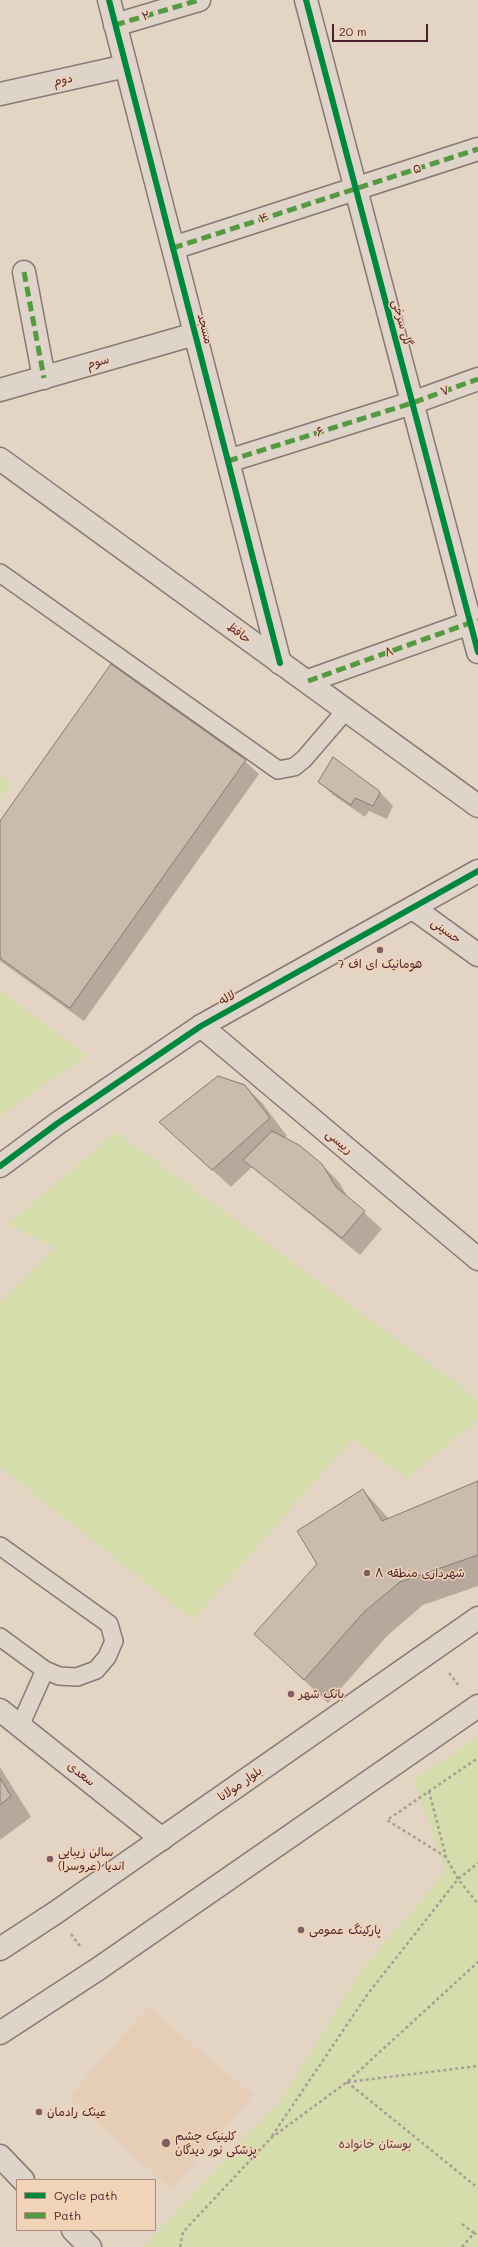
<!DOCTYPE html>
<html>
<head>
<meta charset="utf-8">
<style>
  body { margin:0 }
  #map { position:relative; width:478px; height:2247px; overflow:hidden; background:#e4d4c4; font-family:Mali,sans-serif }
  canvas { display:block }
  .legend { position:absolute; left:16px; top:2179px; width:140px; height:52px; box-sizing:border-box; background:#f1d3b7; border:1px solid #ae8b7f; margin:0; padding:5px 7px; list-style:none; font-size:12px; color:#4a1f2b }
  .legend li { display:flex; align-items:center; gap:8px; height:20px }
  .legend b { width:20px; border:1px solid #ae8b7f }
  .scale { position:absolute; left:332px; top:24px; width:96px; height:18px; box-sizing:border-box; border:2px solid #4a1f2b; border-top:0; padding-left:5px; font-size:12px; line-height:14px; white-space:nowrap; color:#4a1f2b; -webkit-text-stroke:3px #f1d3b7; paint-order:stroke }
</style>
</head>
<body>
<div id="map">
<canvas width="478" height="2247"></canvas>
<ul class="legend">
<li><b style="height:5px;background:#00873e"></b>Cycle path</li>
<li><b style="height:5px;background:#559a41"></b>Path</li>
</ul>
<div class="scale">20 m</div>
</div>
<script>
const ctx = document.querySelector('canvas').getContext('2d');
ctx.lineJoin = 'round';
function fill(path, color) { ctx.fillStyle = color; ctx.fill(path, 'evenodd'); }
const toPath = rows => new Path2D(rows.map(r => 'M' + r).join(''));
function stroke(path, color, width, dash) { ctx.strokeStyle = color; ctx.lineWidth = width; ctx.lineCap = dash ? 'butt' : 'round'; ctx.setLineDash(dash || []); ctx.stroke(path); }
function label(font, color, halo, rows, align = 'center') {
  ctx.font = font + ' Mali,"Playpen Sans Arabic",sans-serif'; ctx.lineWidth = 3; ctx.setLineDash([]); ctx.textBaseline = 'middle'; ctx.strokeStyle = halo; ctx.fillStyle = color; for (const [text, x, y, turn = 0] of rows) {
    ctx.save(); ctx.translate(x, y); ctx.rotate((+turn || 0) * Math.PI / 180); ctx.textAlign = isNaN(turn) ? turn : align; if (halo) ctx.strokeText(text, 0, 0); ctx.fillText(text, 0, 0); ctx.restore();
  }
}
fill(toPath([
  [148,2007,253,2095,171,2189,69,2097]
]), '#e6cdb6');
fill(toPath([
  [0,775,12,784,0,799],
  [0,990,87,1055,0,1116],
  [116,1132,478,1399,478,1420,407,1478,352,1439,193,1620,0,1467,0,1303,55,1248,8,1224],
  [478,1737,478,2247,143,2247,280,2101,365,1965,446,1872,413,1780]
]), '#d5ddad');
fill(toPath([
  [112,666,245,761,259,774,84,1021,0,961,0,822],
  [320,782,378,790,393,806,387,819,369,811,365,817,333,795],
  [245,1086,263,1104,287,1136,284,1139,321,1164,339,1182,349,1199,382,1229,360,1255,252,1167,231,1187,160,1122],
  [478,1482,478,1586,423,1605,387,1636,328,1703,255,1634,319,1564,363,1490,389,1519],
  [0,1767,31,1817,0,1840]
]), '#0003');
const building = toPath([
  [111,664,246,760,70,1008,0,958,0,821,111,664],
  [333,757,378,790,380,793,373,806,355,798,351,805,318,782,333,757],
  [218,1076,245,1085,270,1118,212,1170,159,1122,218,1076],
  [272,1131,299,1145,322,1164,336,1187,365,1211,342,1238,243,1160,272,1131],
  [478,1481,478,1555,400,1582,364,1612,304,1680,254,1634,317,1564,297,1531,363,1489,382,1521,478,1481],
  [0,1778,11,1796,0,1805,0,1778]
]);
fill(building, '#c9bcad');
stroke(building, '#887873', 1);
const service = toPath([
  [0,573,278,770,294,767,304,759,347,709],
  [0,1546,109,1624,114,1641,107,1657,96,1670,77,1677,59,1676,45,1670,0,1637],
  [20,1726,45,1670]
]);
const minor = toPath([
  [109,0,280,663],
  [306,0,478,652],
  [115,25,199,0],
  [0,94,126,66],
  [173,248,478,149],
  [24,272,44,378],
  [0,390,195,334],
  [228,461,412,403,478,379],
  [308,681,478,620],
  [413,908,478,955],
  [201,1026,478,1259],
  [0,1710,162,1839]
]);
const tertiary = toPath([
  [0,459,478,806],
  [0,1166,58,1123,201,1026,478,871],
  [0,2156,23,2180],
  [73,2230,90,2247]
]);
const secondary = toPath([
  [0,1949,55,1913,478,1618],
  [0,2033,98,1969,478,1706]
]);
stroke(service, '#887873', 20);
stroke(minor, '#887873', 25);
stroke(tertiary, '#887873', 25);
stroke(secondary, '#887873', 25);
stroke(toPath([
  [449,1673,459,1686],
  [429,1791,446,1857,458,1879,478,1904],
  [446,1857,387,1820,478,1758],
  [71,1934,80,1946],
  [347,2082,478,2188],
  [348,2082,478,2066],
  [272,2136,367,1995,458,1879,478,1863],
  [462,2224,474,2233],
  [180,2247,183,2232,271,2138,347,2082,478,1962],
  [462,2247,474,2233,478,2235]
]), '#a99c96', 2.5, [3, 3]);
stroke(service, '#dfd4c9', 17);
stroke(minor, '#dfd4c9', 22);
stroke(tertiary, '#dfd4c9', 22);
stroke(secondary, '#dfd4c9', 22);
stroke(toPath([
  [115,25,199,0],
  [173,248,478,149],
  [24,272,44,378],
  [228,461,412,403,478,379],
  [308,681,478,620]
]), '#559a41', 5, [10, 5]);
stroke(toPath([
  [109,0,280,663],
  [306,0,478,652],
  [0,1166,58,1123,201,1026,478,871]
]), '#00873e', 6);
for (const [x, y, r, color] of [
  [380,950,4,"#805e61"],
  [367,1573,4,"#805e61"],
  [291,1694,4,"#805e61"],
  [50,1859,4,"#805e61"],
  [301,1930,4,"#805e61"],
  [39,2112,4,"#805e61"],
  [166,2143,5,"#805e61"]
]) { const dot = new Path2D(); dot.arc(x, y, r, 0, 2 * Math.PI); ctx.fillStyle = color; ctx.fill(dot); stroke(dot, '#f1d3b7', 1.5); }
label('12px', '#4a1f2b', '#f1d3b7', [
  ["۲",146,16,-17],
  ["دوم",63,80,-12],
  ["۵",417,169,-18],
  ["۴",264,218,-18],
  ["گل سرخی",402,323,75],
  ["مسجد",205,329,75],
  ["سوم",98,362,-16],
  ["۷",445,391,-20],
  ["۶",320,432,-17],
  ["حافظ",239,633,36],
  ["۸",389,652,-20],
  ["حسینی",446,931,36],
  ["لاله",227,998,-29],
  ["رییسی",339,1142,40],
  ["سعدی",81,1774,38],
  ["بلوار مولانا",240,1784,-35]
]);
label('12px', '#4a1f2b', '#f1d3b7', [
  ["هومانیک ای اف 7",380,964,"center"],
  ["شهرداری منطقه ۸",375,1573],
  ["بانک شهر",299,1694],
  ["سالن زیبایی",58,1852],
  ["اندیا (عروسرا)",58,1866],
  ["پارکینگ عمومی",309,1930],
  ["عینک رادمان",47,2112],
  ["کلینیک چشم",175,2136],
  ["پزشکی نور دیدگان",175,2150]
], 'left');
label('12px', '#5d3d3c', '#f1d3b7', [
  ["بوستان خانواده",375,2144]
]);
</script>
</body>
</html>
